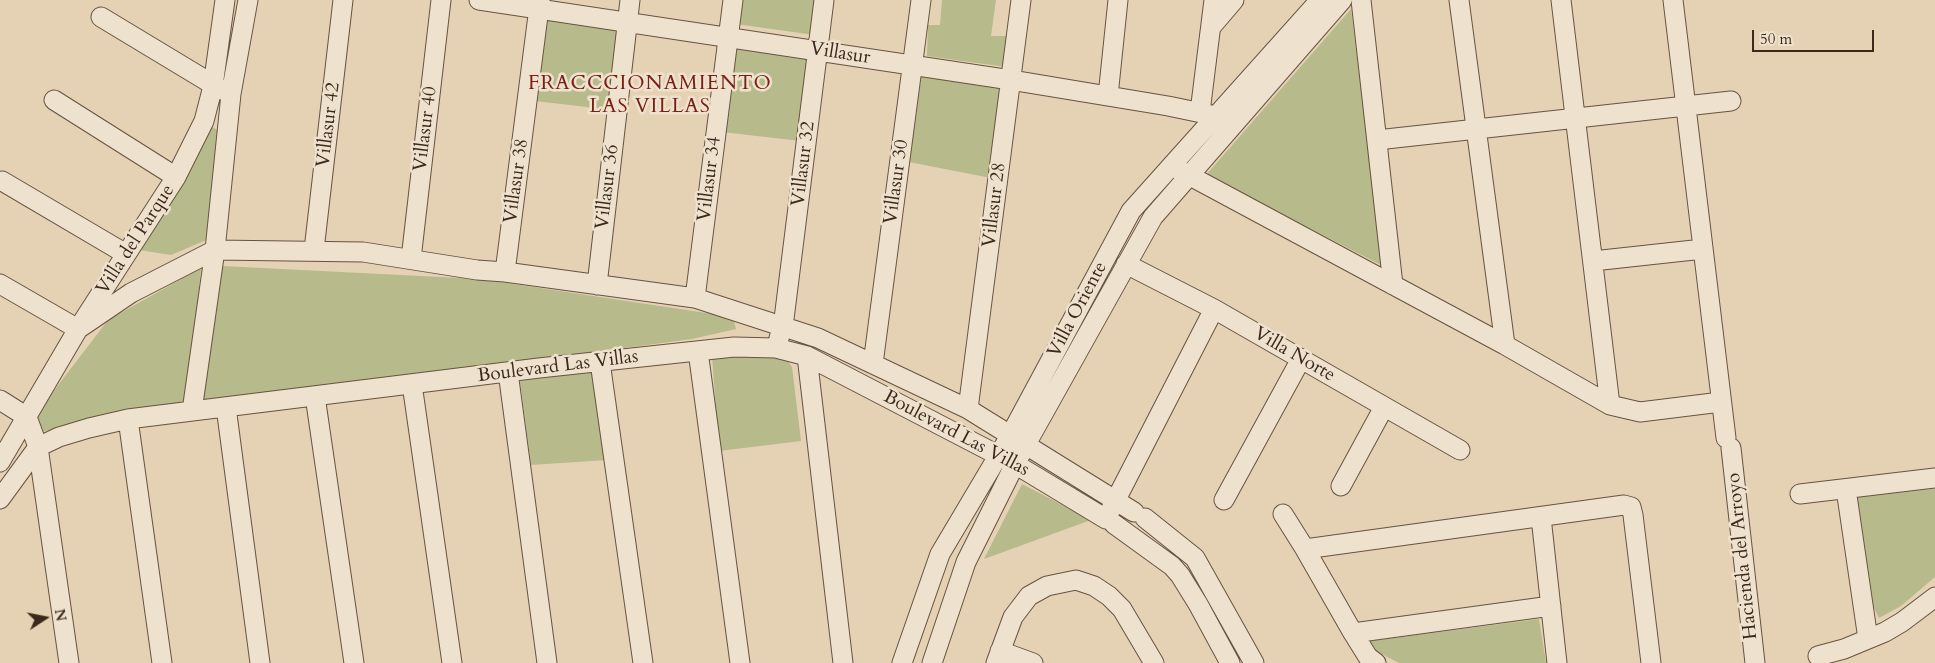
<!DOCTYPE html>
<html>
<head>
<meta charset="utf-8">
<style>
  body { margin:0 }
  #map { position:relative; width:1935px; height:663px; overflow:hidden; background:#e5d1b3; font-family:Cardo,serif }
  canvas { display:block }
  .north { position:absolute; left:20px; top:593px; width:50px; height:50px; -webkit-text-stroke:4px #eee1ce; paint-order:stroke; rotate:79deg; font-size:14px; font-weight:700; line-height:20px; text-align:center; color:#3d291c }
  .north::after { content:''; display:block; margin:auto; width:18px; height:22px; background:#3d291c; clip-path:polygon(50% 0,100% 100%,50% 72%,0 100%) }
  .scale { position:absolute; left:1752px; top:30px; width:122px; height:22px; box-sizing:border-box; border:2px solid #3d291c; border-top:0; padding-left:6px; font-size:15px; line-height:18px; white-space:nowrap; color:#3d291c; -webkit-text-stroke:4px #eee1ce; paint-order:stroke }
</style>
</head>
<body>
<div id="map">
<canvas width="1935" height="663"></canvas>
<div class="north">N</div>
<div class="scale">50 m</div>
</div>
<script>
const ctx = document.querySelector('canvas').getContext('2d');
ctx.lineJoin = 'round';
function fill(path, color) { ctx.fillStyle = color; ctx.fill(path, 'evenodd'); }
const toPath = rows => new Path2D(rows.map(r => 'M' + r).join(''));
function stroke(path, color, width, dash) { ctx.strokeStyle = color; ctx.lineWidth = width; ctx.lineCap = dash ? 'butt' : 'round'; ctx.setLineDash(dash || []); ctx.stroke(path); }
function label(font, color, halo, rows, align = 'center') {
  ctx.font = font + ' Cardo,serif'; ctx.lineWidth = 5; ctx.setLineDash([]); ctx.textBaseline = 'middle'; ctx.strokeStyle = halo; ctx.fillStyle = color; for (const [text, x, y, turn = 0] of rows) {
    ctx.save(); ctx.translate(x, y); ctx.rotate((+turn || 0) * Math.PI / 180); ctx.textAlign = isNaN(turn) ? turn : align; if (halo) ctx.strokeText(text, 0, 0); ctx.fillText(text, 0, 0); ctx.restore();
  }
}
fill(toPath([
  [739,0,819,0,814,35,736,24],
  [942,0,996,0,991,36,1008,36,1006,67,927,56,928,25,940,25],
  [1351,9,1383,266,1206,175],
  [544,18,622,31,613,110,535,101],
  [734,42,813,57,801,141,722,132],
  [922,73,1003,87,991,178,909,162],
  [212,127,223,133,211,238,171,255,139,250],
  [222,266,480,279,733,317,736,329,692,339,203,404],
  [201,268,188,404,79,423,37,433,33,418,108,320],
  [712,356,785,357,792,367,801,441,719,451],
  [598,370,607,460,531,465,520,381],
  [1022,484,1091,520,984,559],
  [1935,485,1935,577,1901,606,1879,618,1871,602,1856,495],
  [1539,619,1546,663,1399,663,1374,650,1370,641]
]), '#b7ba8a');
const street = toPath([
  [479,0,1011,80,1168,106,1216,116],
  [1361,0,1393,285],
  [1459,0,1505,345],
  [1561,0,1610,405],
  [1673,0,1726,438],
  [101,17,222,90],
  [1211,27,1234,0],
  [1108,96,1118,0],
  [54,100,176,177],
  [1200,112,1214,0],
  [1377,140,1731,101],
  [1179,170,1505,345,1610,405,1640,412,1721,402],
  [2,181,126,254],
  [314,250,343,0],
  [411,259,441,0],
  [1593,261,1703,249],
  [1126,264,1214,309,1460,450],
  [505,272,540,0],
  [0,284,78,329,131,293,215,250,363,252,477,270,505,272,695,298,818,338,968,409,1134,512],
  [597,285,630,0],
  [695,298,733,0],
  [779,338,783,327,824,0],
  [698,351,740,663],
  [807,356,843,663],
  [600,362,643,663],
  [873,364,921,0],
  [508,372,547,663],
  [412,384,452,663],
  [315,396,354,663],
  [0,400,27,417,38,447,69,663],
  [226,407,260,663],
  [968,409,1021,0],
  [192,411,215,250,231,94,248,0],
  [128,419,162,663],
  [1731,448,1755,663],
  [0,462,78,329,176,177,204,121,213,86,225,0],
  [1341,486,1384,407],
  [1846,489,1868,639],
  [1800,494,1935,478],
  [0,499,38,447,59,437,89,428,128,419,539,368,734,347,776,348,807,356,1015,464,1106,519,1214,309],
  [1224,500,1301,359],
  [1283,514,1305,549],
  [1541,517,1557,663],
  [1145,518,1195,558,1254,663],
  [1114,524,1172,566,1180,575,1198,604,1230,663],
  [1353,633,1551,606],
  [1000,651,1033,663],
  [1818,656,1844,649,1885,632,1902,622,1935,597],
  [902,663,940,554,1010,436,1131,211,1320,0],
  [932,663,966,562,1015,464,1153,217,1342,0],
  [996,663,1013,617,1029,596,1047,586,1076,580,1094,586,1109,596,1122,609,1154,663],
  [1376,663,1368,657,1353,633,1305,549,1624,505,1631,507,1633,515,1651,663]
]);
stroke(street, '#675342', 21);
stroke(street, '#eee1ce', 19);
label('19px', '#3d291c', '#eee1ce', [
  ["Villasur",840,54,9],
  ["Villasur 42",329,125,-83],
  ["Villasur 40",426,129,-83],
  ["Villasur 32",804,164,-83],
  ["Villasur 34",710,179,-83],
  ["Villasur 38",517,181,-82],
  ["Villasur 30",897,182,-82],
  ["Villasur 36",608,187,-83],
  ["Villasur 28",995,205,-83],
  ["Villa del Parque",136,240,-57],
  ["Villa Oriente",1078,310,-62],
  ["Villa Norte",1294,355,30],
  ["Boulevard Las Villas",558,367,-7],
  ["Boulevard Las Villas",956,434,28],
  ["Hacienda del Arroyo",1743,556,-96]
]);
ctx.letterSpacing = '1px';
label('20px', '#7a1f14', '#eee1ce', [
  ["FRACCCIONAMIENTO",650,84],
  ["LAS VILLAS",650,107]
]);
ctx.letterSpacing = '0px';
</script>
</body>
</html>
